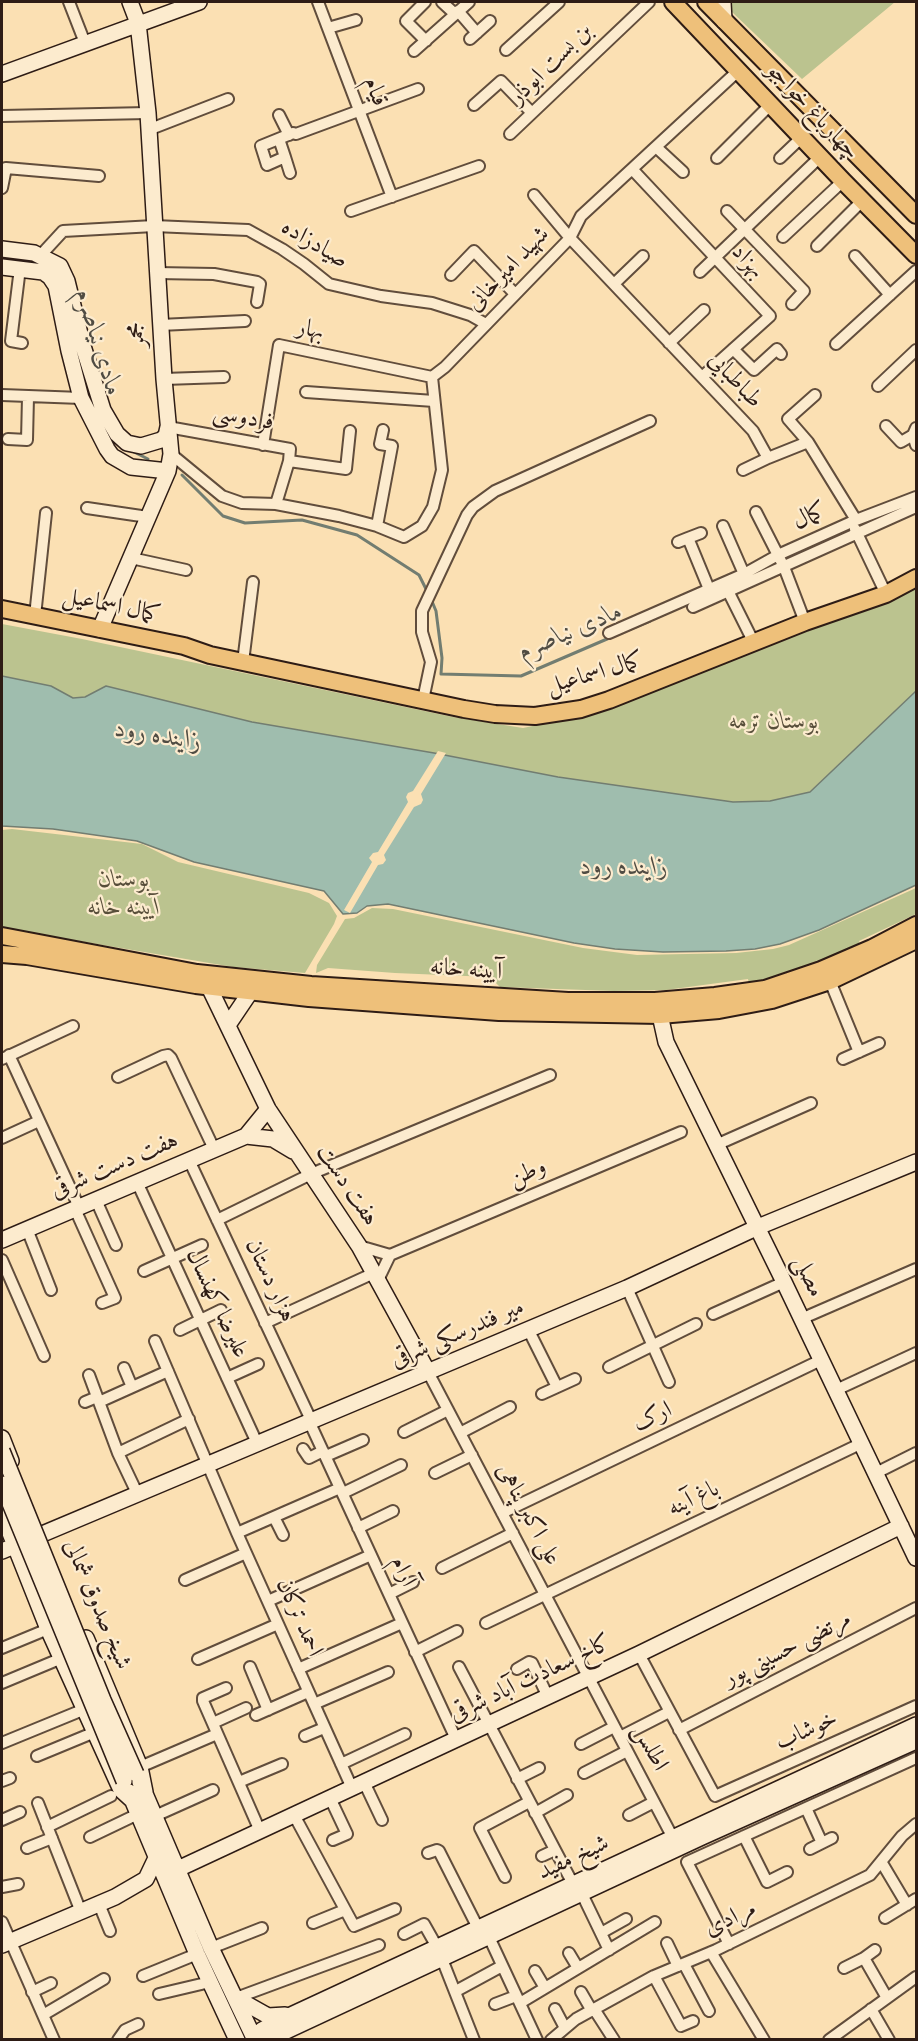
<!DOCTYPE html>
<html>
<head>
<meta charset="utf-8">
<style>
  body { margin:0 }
  #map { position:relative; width:918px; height:2041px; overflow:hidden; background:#fbe0b3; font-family:"IM FELL English",serif }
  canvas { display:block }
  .frame { position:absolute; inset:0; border:3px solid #2e1c15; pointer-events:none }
</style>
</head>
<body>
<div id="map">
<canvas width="918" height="2041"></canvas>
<div class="frame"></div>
</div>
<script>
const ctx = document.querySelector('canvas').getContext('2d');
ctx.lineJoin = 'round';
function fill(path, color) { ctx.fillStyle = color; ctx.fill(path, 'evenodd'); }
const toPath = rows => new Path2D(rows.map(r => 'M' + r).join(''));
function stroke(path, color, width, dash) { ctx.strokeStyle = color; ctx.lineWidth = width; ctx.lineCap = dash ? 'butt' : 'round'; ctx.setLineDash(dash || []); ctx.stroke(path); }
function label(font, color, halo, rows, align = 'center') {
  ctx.font = font + ' "IM FELL English",Amiri,serif'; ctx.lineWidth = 4.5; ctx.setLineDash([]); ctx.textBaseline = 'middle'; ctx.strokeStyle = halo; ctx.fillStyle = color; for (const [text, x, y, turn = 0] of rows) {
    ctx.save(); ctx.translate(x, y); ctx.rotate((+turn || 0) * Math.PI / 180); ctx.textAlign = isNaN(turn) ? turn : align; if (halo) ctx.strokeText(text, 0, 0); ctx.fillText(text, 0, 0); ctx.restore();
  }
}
fill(toPath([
  [732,2,895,2,802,79,732,12],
  [916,586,916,691,810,792,770,801,733,802,558,777,434,753,252,722,106,686,85,697,73,698,51,686,2,676,2,624,82,639,453,717,523,728,562,720,698,672],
  [12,829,142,844,178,862,309,893,329,903,337,916,334,924,305,973,233,967,2,928,2,830],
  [916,888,916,914,859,941,861,947,782,976,749,984,748,979,666,990,614,991,500,987,490,977,395,973,328,968,316,973,317,965,345,919,354,918,372,908,393,909,583,948,637,955,736,953,773,949,789,945]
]), '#bbc38f');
const water = toPath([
  [2,676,51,686,73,698,85,697,106,686,252,722,434,753,558,777,733,802,770,801,810,792,916,691,916,885,819,930,780,944,755,949,726,951,663,952,615,949,574,943,388,904,367,906,357,913,343,914,324,891,194,862,137,841,53,829,2,826,2,676]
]);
fill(water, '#9fbdae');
stroke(water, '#727d71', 1.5);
fill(toPath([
  [438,751,446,753,421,794,423,800,421,804,414,807,384,855,386,860,383,864,378,865,350,913,344,910,372,862,369,858,373,853,378,852,408,802,406,797,408,793,413,791]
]), '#fbe0b3');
stroke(toPath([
  [27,259,40,264],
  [132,451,148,459],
  [182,475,223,516,245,523,302,520,357,535,419,575,428,593],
  [431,599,436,611,442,658,441,674,521,676,614,636],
  [628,630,650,621]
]), '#727d71', 3);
const street = toPath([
  [69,2,85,43],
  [318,2,392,197],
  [425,2,406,21,426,41],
  [442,2,455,14],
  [458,11,477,33],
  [328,28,356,20],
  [470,39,490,21],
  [506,50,559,2],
  [414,51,469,2],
  [474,105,501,81,532,113],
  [279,115,289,135],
  [2,116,148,113],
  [148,130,228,99],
  [510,134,649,2],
  [279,139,285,157,267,165,261,146,293,133,296,134,418,89],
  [656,147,683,172],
  [285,157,290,173],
  [717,158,771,104],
  [780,158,802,137],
  [632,169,770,316,702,377],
  [2,188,6,168,99,176],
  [534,195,570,238,753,431,768,458,808,442,856,520],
  [351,211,479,166],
  [727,211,804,291,792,304],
  [783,237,843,181],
  [817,246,863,200],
  [40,256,63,231,154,226,248,230,282,249,304,264,329,284,381,296,432,303,470,315,486,324],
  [855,256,890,295],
  [20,268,11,341,22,343],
  [700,272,821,156],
  [157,273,214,274,257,282,260,284,257,302],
  [451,275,474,251,515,294],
  [614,284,643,256],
  [160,325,245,321],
  [669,343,704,310],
  [836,344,916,271],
  [733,349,754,370,777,349,781,354],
  [164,379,224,377],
  [878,386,916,350],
  [306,392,434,401],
  [2,395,81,398],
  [886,426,901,442,913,435],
  [168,427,290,449,289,461,276,504],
  [916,428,913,435,916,445],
  [8,439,27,440,28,397],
  [808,442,788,419,815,395],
  [263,445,279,345,432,377],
  [171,454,222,496,242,503,276,504,339,516,377,526,404,537,422,526,433,507,442,470,432,377,445,367,570,238,581,216,739,70],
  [289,461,346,469,350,431],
  [743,470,768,458],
  [87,508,148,517],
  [756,512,784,567,805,622],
  [377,526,392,446,380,444,383,430],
  [723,526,744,574],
  [855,529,886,594],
  [688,538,701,533],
  [678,542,688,538,709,589],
  [131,558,186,570],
  [726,587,754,643],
  [693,607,916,507],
  [35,616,46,513],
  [609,633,744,574,778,555,856,520,916,497],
  [243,662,253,582],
  [423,700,431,662,422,632,422,611,467,515,473,507,495,491,650,421],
  [830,981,859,1052],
  [9,1055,79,1207],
  [2,1059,73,1026],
  [843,1059,879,1043],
  [118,1077,163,1056,168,1055,171,1058,214,1149],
  [2,1138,39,1121],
  [716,1145,811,1103],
  [189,1160,311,1420],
  [137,1182,257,1443],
  [96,1200,116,1245],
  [75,1209,115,1298,102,1303],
  [217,1220,311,1174,550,1075],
  [27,1229,51,1290],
  [359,1246,390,1255,378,1280],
  [390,1255,681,1132],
  [2,1260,44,1356],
  [144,1271,202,1245],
  [627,1288,669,1382],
  [713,1314,784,1282],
  [801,1319,916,1269],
  [265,1323,374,1273],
  [528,1329,557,1387],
  [180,1330,221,1310],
  [155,1341,237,1533,352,1788],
  [609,1367,696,1324],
  [124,1368,132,1387],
  [428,1372,673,1838],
  [89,1375,118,1453,137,1493],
  [227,1378,258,1364],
  [836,1390,916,1353],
  [542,1394,575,1379],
  [85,1402,97,1397],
  [99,1402,168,1371],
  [309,1421,456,1739],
  [404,1432,448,1410],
  [460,1433,510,1407],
  [303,1449,309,1458,323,1451],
  [118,1453,189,1419],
  [326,1456,363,1440],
  [435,1473,472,1455],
  [876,1473,916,1453],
  [343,1493,401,1465],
  [502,1513,821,1360],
  [274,1517,283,1535],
  [358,1528,393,1511],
  [237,1533,340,1488],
  [442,1568,513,1533],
  [185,1580,246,1553],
  [389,1594,413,1582],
  [268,1601,371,1555],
  [486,1623,862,1443],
  [2,1648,48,1629],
  [415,1652,457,1631],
  [639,1654,715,1796,916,1706],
  [198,1659,278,1624],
  [250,1667,268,1710],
  [459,1667,573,1884],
  [298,1669,402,1623],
  [517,1669,529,1662,532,1663,548,1697],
  [2,1683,62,1658],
  [226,1688,203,1698,203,1701,260,1831],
  [314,1704,388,1672],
  [256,1715,308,1692],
  [213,1723,246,1708],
  [679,1730,916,1608],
  [305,1736,324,1728],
  [620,1737,669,1712],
  [2,1743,85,1709],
  [581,1744,614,1727],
  [37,1756,95,1732],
  [341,1764,405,1734],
  [140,1767,217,1734],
  [584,1773,627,1751],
  [517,1779,539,1768],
  [2,1781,10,1778],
  [239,1782,282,1764],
  [364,1782,382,1820],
  [330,1798,347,1834,333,1840],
  [38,1803,81,1912],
  [806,1808,822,1843],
  [535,1813,567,1795],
  [294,1815,354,1926,395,1909],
  [629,1815,654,1802],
  [155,1816,213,1790],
  [2,1820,20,1812],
  [47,1827,111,1796],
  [744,1836,767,1882,787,1872],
  [90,1837,138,1814],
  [27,1848,52,1838],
  [810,1849,832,1838],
  [428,1853,437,1850,439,1851,478,1928],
  [542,1856,555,1850],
  [882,1863,907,1905],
  [505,1877,480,1828,529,1802],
  [2,1887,18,1884],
  [582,1894,609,1950],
  [99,1904,110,1931],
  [885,1918,916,1899],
  [2,1922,54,2040],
  [313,1923,345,1910],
  [601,1933,626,1919],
  [404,1934,424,1924,437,1947],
  [489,1937,537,2040],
  [667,1943,678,1966],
  [729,1944,687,1862,916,1758],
  [211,1948,262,1928],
  [711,1952,764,2040],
  [569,1953,578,1968],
  [864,1958,887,1998],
  [442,1959,474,2040],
  [684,1964,709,2011],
  [844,1968,864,1958,875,1950],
  [535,1971,545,1988],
  [143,1976,197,1954],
  [654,1976,681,2026,693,2021],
  [456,1991,502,1966],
  [32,1992,51,1983],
  [581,1992,592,2011],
  [159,1994,210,1982],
  [236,1998,379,1945],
  [520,2003,655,1922],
  [495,2004,516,1996],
  [555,2009,565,2028],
  [594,2009,614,2040],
  [871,2009,889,2040],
  [43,2015,104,1979],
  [118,2040,125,2030,138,2024],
  [551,2040,576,2019,654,1976,716,1950,870,1875,902,1836,916,1824],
  [829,2040,916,1977]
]);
const secondary = toPath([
  [723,2,724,21],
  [2,74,199,2],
  [2,249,34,253,60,266,67,281,83,346,103,410,117,434,127,443,141,446,161,440,166,436,168,427],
  [2,267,43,272,50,277,56,286,69,351,81,398,107,449,112,456,131,467,168,471],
  [100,629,168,471,171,454,164,379,148,113,138,23,130,2],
  [209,987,268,1109,359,1246,428,1372],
  [661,1004,660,1015,666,1042,784,1282,916,1558],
  [228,1025,251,991],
  [246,1136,273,1139,293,1151],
  [2,1240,246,1136,268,1109],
  [2,1438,11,1461],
  [2,1513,48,1629,121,1790,132,1800],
  [2,1551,627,1288,758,1227,916,1162],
  [86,1638,140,1767,145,1792],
  [140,1782,211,1948,255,2040],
  [129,1792,197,1954,237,2040],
  [178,1869,639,1654,901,1526],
  [2,1945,115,1897,146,1879,156,1858],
  [236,1998,268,2016,285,2015],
  [256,2040,262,2030,291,2015,916,1725],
  [267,2040,702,1837,916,1741]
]);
const primary = toPath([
  [673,2,843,181,916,255],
  [706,2,916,215],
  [2,609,184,646,210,655,464,709,495,714,535,716,581,709,609,700,805,622,886,594,916,578],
  [2,936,197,973,311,985,568,1001,655,1001,715,996,765,989,821,970,872,948,916,925],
  [2,954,27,956,196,985,309,998,499,1012,660,1015,719,1010,772,1000,830,981,916,940]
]);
stroke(street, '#614d3c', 14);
stroke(secondary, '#2e1c15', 18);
stroke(primary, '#2e1c15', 20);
stroke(street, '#fcebce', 10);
stroke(secondary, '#fcebce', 15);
stroke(primary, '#eec07a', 16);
const secondaryBridge = toPath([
  [2,1451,103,1700,136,1774],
  [2,1484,124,1781]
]);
stroke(secondaryBridge, '#2e1c15', 18, []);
stroke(secondaryBridge, '#fcebce', 15);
label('24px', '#2e1c15', '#fcebce', [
  ["بن بست ابوذر",552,65,-44],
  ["قیام",374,92,69],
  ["چهارباغ خواجو",812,112,47],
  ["صیادزاده",314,245,31],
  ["بهزاد",747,262,47],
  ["شهید امیرخانی",509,270,-46],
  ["بهار",310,331,12],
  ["مجمر",138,335,-93],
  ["طباطبایی",734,381,47],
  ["فردوسی",243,419,10],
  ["کمال",810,518,-24],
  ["کمال اسماعیل",111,607,12],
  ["کمال اسماعیل",595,675,-16],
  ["آیینه خانه",466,971,4],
  ["هفت دست شرقی",115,1167,-23],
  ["وطن",528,1174,-23],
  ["هفت دست",346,1186,56],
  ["مصلی",807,1277,65],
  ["هزار دستان",269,1281,65],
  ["علیرضا کهنسال",216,1304,65],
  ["میر فندرسکی شرقی",458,1335,-23],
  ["ارک",653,1418,-25],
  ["باغ آینه",694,1500,-25],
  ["علی اکبر پناهی",527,1515,62],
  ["آرام",402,1572,65],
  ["شیخ صدوق شمالی",96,1605,67],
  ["احمد ترکان",298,1618,66],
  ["مرتضی حسینی پور",788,1650,-27],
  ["کاخ سعادت آباد شرقی",531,1680,-25],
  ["خوشاب",807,1732,-24],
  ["اطلس",649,1748,62],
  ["شیخ مفید",574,1859,-25],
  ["مرادی",731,1920,-25]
]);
label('italic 24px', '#584e3a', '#fcebce', [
  ["بوستان ترمه",774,723],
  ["بوستان",124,881],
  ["آیینه خانه",124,909]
]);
label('italic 26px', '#504c43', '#fcebce', [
  ["مادی نیاصرم",97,343,73],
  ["مادی نیاصرم",571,633,-23],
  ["زاینده رود",158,737,9],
  ["زاینده رود",624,869]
]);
</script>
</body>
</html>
